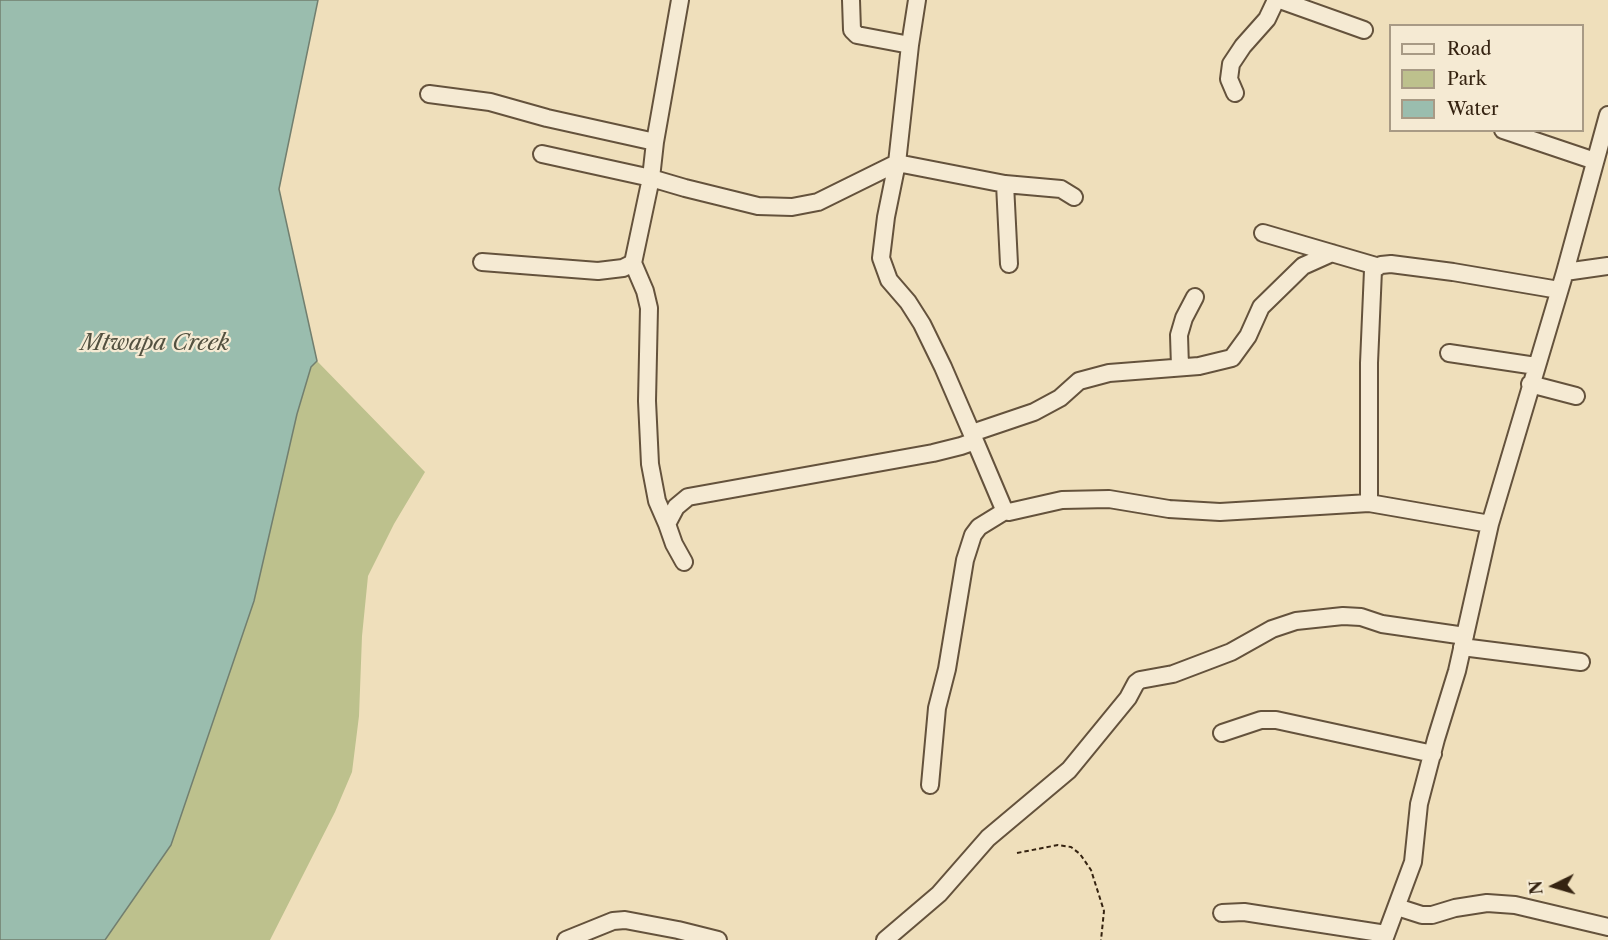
<!DOCTYPE html>
<html>
<head>
<meta charset="utf-8">
<style>
  body { margin:0 }
  #map { position:relative; width:1608px; height:940px; overflow:hidden; background:#efdfbb; font-family:"Libre Caslon Text",serif }
  canvas { display:block }
  .legend { position:absolute; left:1389px; top:24px; width:195px; height:108px; box-sizing:border-box; background:#f5ead3; border:2px solid #a89a85; margin:0; padding:8px 10px; list-style:none; font-size:18px; color:#352311 }
  .legend li { display:flex; align-items:center; gap:12px; height:30px }
  .legend b { width:30px; border:2px solid #a89a85 }
  .north { position:absolute; left:1524px; top:856px; width:60px; height:60px; -webkit-text-stroke:4px #f5ead3; paint-order:stroke; rotate:265deg; font-size:16px; font-weight:700; line-height:24px; text-align:center; color:#352311 }
  .north::after { content:''; display:block; margin:auto; width:21px; height:27px; background:#352311; clip-path:polygon(50% 0,100% 100%,50% 72%,0 100%) }
</style>
</head>
<body>
<div id="map">
<canvas width="1608" height="940"></canvas>
<ul class="legend">
<li><b style="height:8px;background:#f5ead3"></b>Road</li>
<li><b style="height:16px;background:#bdc18d"></b>Park</li>
<li><b style="height:16px;background:#9abdae"></b>Water</li>
</ul>
<div class="north">N</div>
</div>
<script>
const ctx = document.querySelector('canvas').getContext('2d');
ctx.lineJoin = 'round';
function fill(path, color) { ctx.fillStyle = color; ctx.fill(path, 'evenodd'); }
const toPath = rows => new Path2D(rows.map(r => 'M' + r).join(''));
function stroke(path, color, width, dash) { ctx.strokeStyle = color; ctx.lineWidth = width; ctx.lineCap = dash ? 'butt' : 'round'; ctx.setLineDash(dash || []); ctx.stroke(path); }
function label(font, color, halo, rows, align = 'center') {
  ctx.font = font + ' "Libre Caslon Text",serif'; ctx.lineWidth = 4.5; ctx.setLineDash([]); ctx.textBaseline = 'middle'; ctx.strokeStyle = halo; ctx.fillStyle = color; for (const [text, x, y, turn = 0] of rows) {
    ctx.save(); ctx.translate(x, y); ctx.rotate((+turn || 0) * Math.PI / 180); ctx.textAlign = isNaN(turn) ? turn : align; if (halo) ctx.strokeText(text, 0, 0); ctx.fillText(text, 0, 0); ctx.restore();
  }
}
fill(toPath([
  [317,361,425,472,394,524,368,576,362,636,359,716,352,772,335,812,270,940,105,940,171,845,297,414,311,367]
]), '#bdc18d');
const water = toPath([
  [0,0,318,0,279,189,317,361,311,367,297,414,254,601,171,845,105,940,0,940,0,0]
]);
fill(water, '#9abdae');
stroke(water, '#727f6f', 1.5);
const minor = toPath([
  [851,0,852,30,857,35,910,45],
  [1280,0,1364,30],
  [1235,93,1229,79,1231,64,1243,46,1267,19,1276,0],
  [429,94,490,102,547,118,655,142],
  [1503,130,1595,161],
  [542,154,651,178,685,188,758,206,792,207,818,202,897,163,1005,184,1061,189,1074,197],
  [1005,184,1009,264],
  [1263,233,1376,266],
  [482,262,598,271,623,268,633,263,651,178,655,142,680,0],
  [633,263,645,291,649,308,647,401,650,464,657,501,667,524],
  [1565,272,1608,266],
  [1449,353,1536,366],
  [1180,367,1179,335,1184,318,1195,297],
  [1530,384,1576,396],
  [972,433,1034,412,1060,398,1079,381,1109,373,1199,366,1232,358,1248,336,1261,307,1303,266,1332,253],
  [975,441,1003,507,1005,511,1009,512,1062,500,1109,499,1169,509,1220,512,1369,503],
  [1490,524,1369,503,1369,363,1373,270,1381,265,1391,264,1453,272,1559,290],
  [684,562,674,544,667,524,676,507,688,497,933,453,961,446,975,441,943,367,922,324,908,302,889,280,881,258,886,217,897,163,910,45,917,0],
  [1462,647,1581,662],
  [1222,733,1261,720,1276,720,1433,754],
  [930,785,937,708,947,669,965,560,973,535,979,527,1005,511],
  [1397,907,1422,915,1432,915,1455,908,1487,903,1515,905,1608,927],
  [1222,913,1244,912,1386,934],
  [566,940,613,921,625,920,678,930,718,940],
  [885,940,939,894,988,838,1069,770,1128,698,1136,683,1140,680,1173,674,1231,652,1272,629,1296,621,1343,616,1361,617,1382,624,1465,636],
  [1384,940,1413,862,1419,804,1436,739,1457,671,1490,524,1565,272,1608,115]
]);
stroke(minor, '#64523c', 20);
stroke(toPath([
  [1017,853,1058,845,1071,847,1080,854,1091,870,1104,911,1101,940]
]), '#352311', 2, [4.5, 3]);
stroke(minor, '#f5ead3', 16);
label('italic 22px', '#535140', '#f5ead3', [
  ["Mtwapa Creek",155,344]
]);
</script>
</body>
</html>
